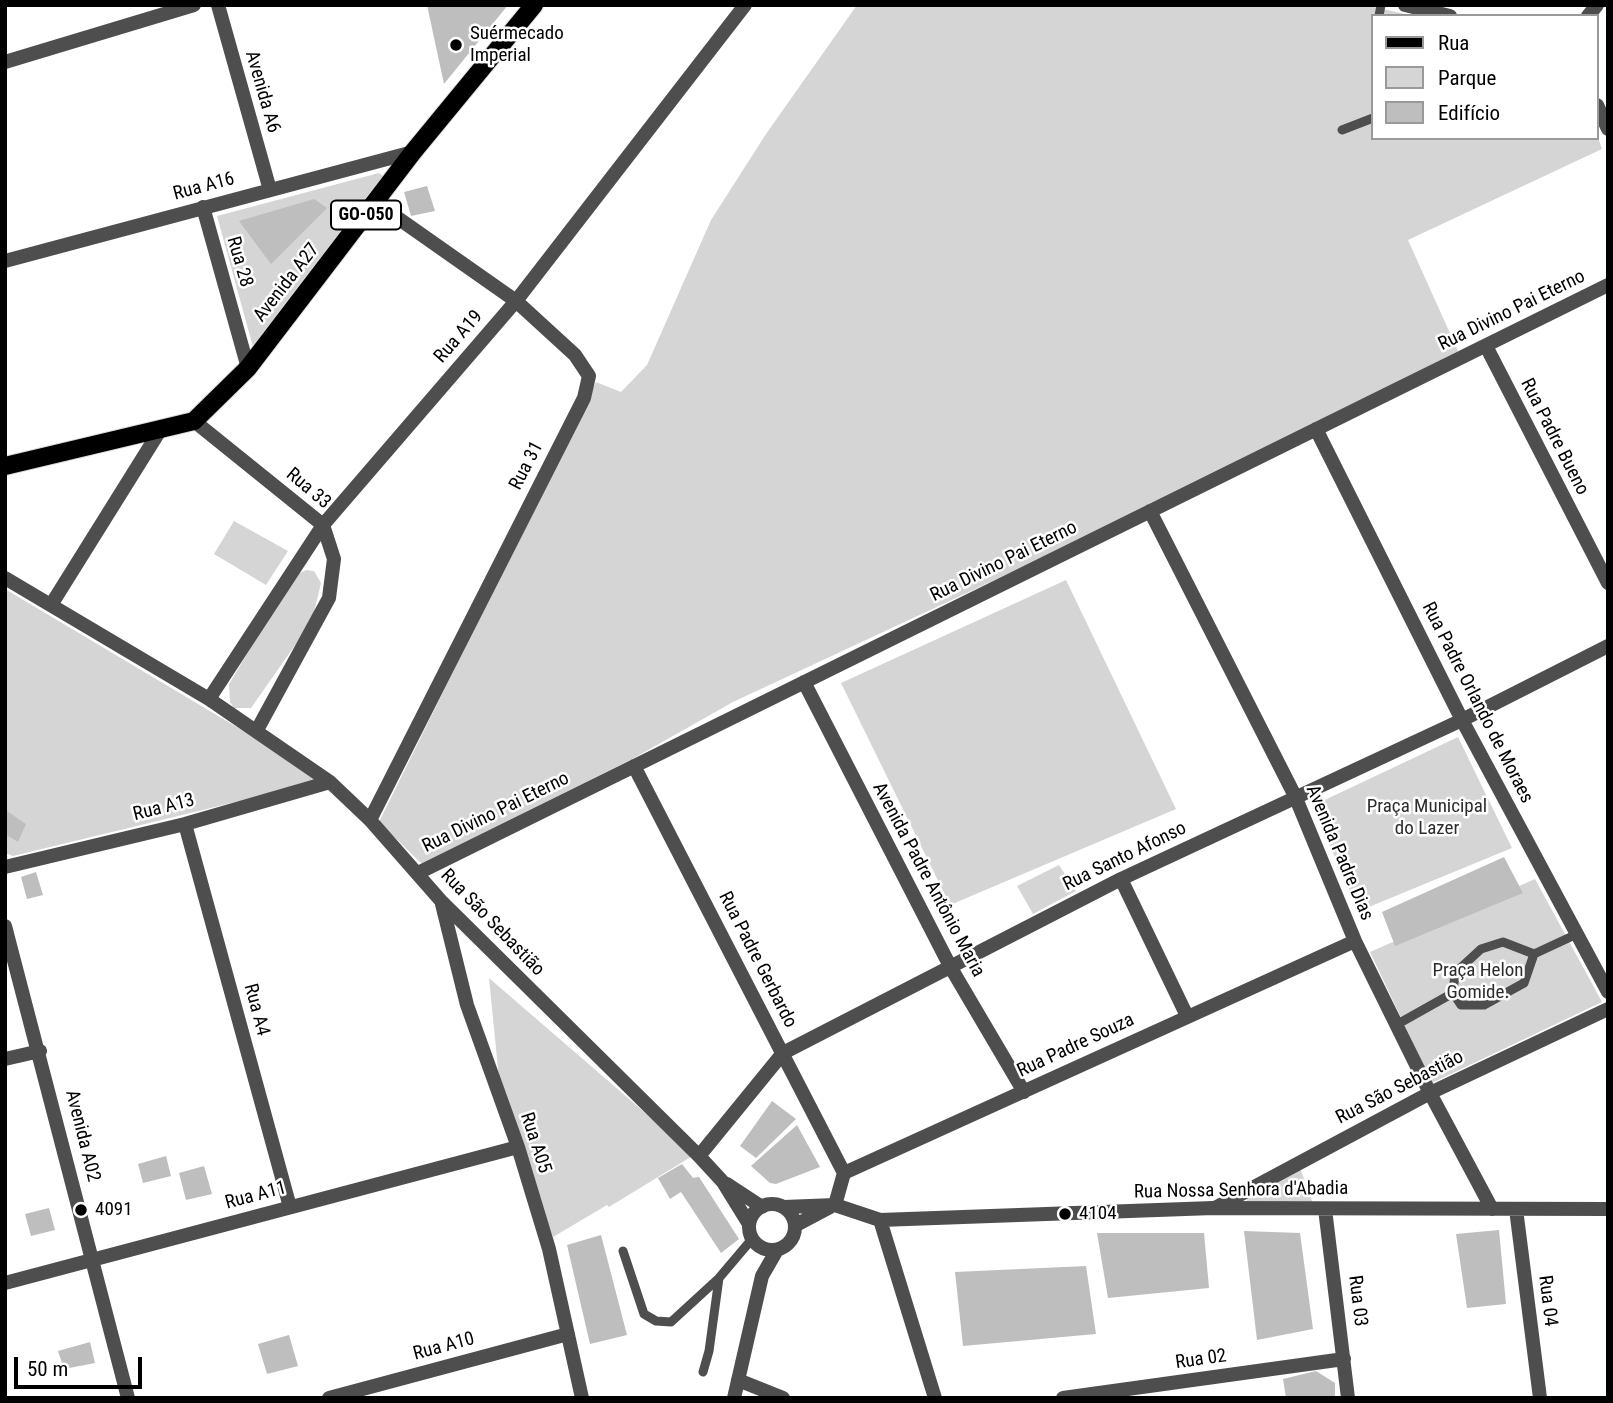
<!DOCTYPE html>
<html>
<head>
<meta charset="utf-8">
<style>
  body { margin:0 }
  #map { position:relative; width:1613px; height:1403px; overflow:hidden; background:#fff; font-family:"Roboto Condensed",sans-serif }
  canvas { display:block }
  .frame { position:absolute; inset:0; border:7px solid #000; pointer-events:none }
  .legend { position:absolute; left:1371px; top:14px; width:228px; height:126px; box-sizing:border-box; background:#fff; border:2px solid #999; margin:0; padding:9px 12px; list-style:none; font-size:21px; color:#000 }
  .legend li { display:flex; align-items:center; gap:14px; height:35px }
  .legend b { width:35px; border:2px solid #999 }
  .scale { position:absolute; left:14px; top:1357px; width:128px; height:32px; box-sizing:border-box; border:4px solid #000; border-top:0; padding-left:9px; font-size:21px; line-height:24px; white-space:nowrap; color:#000; -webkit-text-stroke:5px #fff; paint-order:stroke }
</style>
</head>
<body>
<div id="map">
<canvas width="1613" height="1403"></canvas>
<div class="frame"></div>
<ul class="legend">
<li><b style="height:9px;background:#000"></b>Rua</li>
<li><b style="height:19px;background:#d5d5d5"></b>Parque</li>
<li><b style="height:19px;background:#bebebe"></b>Edifício</li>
</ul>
<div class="scale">50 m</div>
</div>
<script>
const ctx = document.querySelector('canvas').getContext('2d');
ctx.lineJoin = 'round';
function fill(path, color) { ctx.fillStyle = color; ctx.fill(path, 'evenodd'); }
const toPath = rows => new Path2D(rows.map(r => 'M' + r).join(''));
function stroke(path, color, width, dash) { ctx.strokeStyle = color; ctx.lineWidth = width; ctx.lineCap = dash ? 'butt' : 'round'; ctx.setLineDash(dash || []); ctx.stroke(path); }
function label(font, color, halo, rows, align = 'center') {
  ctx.font = font + ' "Roboto Condensed",sans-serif'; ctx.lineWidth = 5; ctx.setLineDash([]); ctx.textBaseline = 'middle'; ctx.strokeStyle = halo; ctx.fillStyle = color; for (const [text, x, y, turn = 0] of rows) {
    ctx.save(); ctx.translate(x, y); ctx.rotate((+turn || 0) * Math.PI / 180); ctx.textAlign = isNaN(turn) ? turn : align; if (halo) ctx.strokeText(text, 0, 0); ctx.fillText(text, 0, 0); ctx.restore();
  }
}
fill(toPath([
  [857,5,1365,5,1414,16,1373,16,1373,138,1597,138,1597,135,1602,149,1408,240,1458,351,1149,508,733,702,634,758,422,864,379,822,596,382,621,392,647,365,711,220,766,134],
  [379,173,387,179,253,347,217,216],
  [234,521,288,551,266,585,214,554],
  [306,570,314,571,321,583,312,621,251,708,234,708,230,702,229,684,294,576],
  [1066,580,1176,809,950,905,841,683],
  [5,589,272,748,317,778,314,783,13,856,5,853],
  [1458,737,1512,848,1359,911,1312,806],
  [1059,865,1076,891,1033,914,1017,886],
  [1535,879,1602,1002,1432,1083,1370,952],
  [489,978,694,1155,609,1207,607,1205,553,1237,500,1089],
  [1300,1168,1314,1206,1247,1204,1247,1196]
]), '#d5d5d5');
fill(toPath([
  [427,5,508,5,444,84],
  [427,186,435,211,411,216,404,192],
  [314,199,327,208,271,264,239,221],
  [7,811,26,824,18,842,5,834],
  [1504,857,1523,893,1395,946,1382,912],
  [36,872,43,895,27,899,21,877],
  [772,1101,796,1119,756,1158,740,1146],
  [797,1125,820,1167,776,1184,770,1183,751,1166],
  [166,1156,171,1176,143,1183,138,1164],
  [682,1164,693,1178,699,1177,739,1239,721,1253,681,1192,670,1199,658,1178],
  [204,1166,212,1194,186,1200,179,1173],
  [49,1208,55,1230,31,1236,25,1214],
  [1499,1230,1506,1304,1467,1308,1456,1234],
  [1244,1231,1300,1233,1313,1329,1257,1340],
  [1097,1233,1204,1233,1209,1288,1108,1298],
  [601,1235,627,1335,590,1344,567,1245],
  [1086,1266,1096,1334,963,1346,955,1272],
  [289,1335,298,1366,267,1374,258,1344],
  [90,1342,95,1363,64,1369,58,1351],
  [1316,1371,1335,1383,1335,1398,1286,1398,1283,1379]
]), '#bebebe');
const primary = toPath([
  [5,466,194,421,248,368,413,152,534,5]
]);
stroke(primary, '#dbdbdb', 20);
stroke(toPath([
  [1379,16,1381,5],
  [1342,130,1373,118],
  [1534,954,1524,983,1484,1005,1461,1005,1453,993,1455,973,1481,949,1503,942,1534,954,1577,934],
  [1396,1025,1453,993],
  [623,1251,644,1314,656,1321,671,1322,719,1278,752,1239],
  [703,1372,709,1351,719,1278]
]), '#4e4e4e', 9);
stroke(toPath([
  [218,5,270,190],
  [1405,5,1450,16],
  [1588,16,1597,5],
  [5,62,194,5],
  [1597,105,1608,129],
  [203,207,248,368],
  [5,261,413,152],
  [1486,346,1608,583],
  [194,421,323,525,334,559,329,598,257,730],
  [1316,429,1462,720,1608,992],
  [1150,511,1295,796,1355,941,1430,1093,1492,1209],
  [5,578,209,699,330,782,370,820,442,902,699,1156,723,1182,749,1224],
  [51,605,159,432],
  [804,682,951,968,1024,1092],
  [209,699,323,525,516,301,745,5],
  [634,766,844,1173],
  [370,820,584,398,589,376,575,355,516,301,375,202],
  [185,824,290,1207],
  [5,867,185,824,330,782],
  [418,873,1608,285],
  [1121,879,1187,1016],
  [442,904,467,1005,518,1147,549,1249,582,1398],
  [5,926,128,1398],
  [5,1059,40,1051],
  [699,1156,783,1053,1121,879,1462,720,1608,646],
  [727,1184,762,1207],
  '749 1227a23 23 0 1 1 46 0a23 23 0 1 1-46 0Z',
  [835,1205,844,1173,1355,941],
  [784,1207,835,1205,880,1220,1213,1208,1608,1209],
  [1215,1208,1430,1093,1608,1009],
  [1325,1209,1348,1398],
  [1516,1209,1540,1398],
  [880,1220,935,1398],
  [796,1225,830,1207],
  [5,1283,518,1147],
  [738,1380,783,1398],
  [329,1398,568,1334],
  [734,1398,762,1276,777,1250],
  [1063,1398,1344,1359]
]), '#4e4e4e', 14);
stroke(primary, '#000', 18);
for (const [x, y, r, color] of [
  [456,45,7,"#000"],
  [81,1210,7,"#000"],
  [1065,1214,7,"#000"]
]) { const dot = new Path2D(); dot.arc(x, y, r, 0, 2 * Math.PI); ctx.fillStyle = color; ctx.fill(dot); stroke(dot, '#fff', 2.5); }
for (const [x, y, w] of [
  [366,215,70]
]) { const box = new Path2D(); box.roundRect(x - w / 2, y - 14.5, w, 29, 5); ctx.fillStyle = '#fff'; ctx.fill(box); stroke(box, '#000', 2); }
label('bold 18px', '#000', null, [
  ["GO-050",366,215]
]);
label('19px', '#000', '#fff', [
  ["Suérmecado",470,34],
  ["Imperial",470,56],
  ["4091",95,1210],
  ["4104",1079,1214]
], 'left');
label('19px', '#000', '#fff', [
  ["Avenida A6",262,92,74],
  ["Rua A16",204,187,-15],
  ["Rua 28",239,262,74],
  ["Avenida A27",287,283,-52],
  ["Rua Divino Pai Eterno",1512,311,-26],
  ["Rua A19",459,337,-49],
  ["Rua Padre Bueno",1554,437,63],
  ["Rua 31",527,466,-63],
  ["Rua 33",308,489,40],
  ["Rua Divino Pai Eterno",1004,562,-26],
  ["Rua Padre Orlando de Moraes",1477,703,63],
  ["Rua A13",164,808,-14],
  ["Rua Divino Pai Eterno",496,813,-26],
  ["Avenida Padre Dias",1339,853,67],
  ["Rua Santo Afonso",1125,857,-26],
  ["Avenida Padre Antônio Maria",928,880,62],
  ["Rua São Sebastião",492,923,46],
  ["Rua Padre Gerbardo",757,960,63],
  ["Rua A4",256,1010,75],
  ["Rua Padre Souza",1076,1046,-25],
  ["Rua São Sebastião",1400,1088,-27],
  ["Avenida A02",82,1136,76],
  ["Rua A05",535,1143,72],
  ["Rua Nossa Senhora d'Abadia",1241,1191,-1],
  ["Rua A11",256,1196,-15],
  ["Rua 03",1357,1301,83],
  ["Rua 04",1547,1301,83],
  ["Rua A10",444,1347,-15],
  ["Rua 02",1201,1360,-8]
]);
label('19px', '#2c2c2c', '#fff', [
  ["Praça Municipal",1427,807],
  ["do Lazer",1427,829],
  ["Praça Helon",1478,971],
  ["Gomide.",1478,993]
]);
</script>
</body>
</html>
